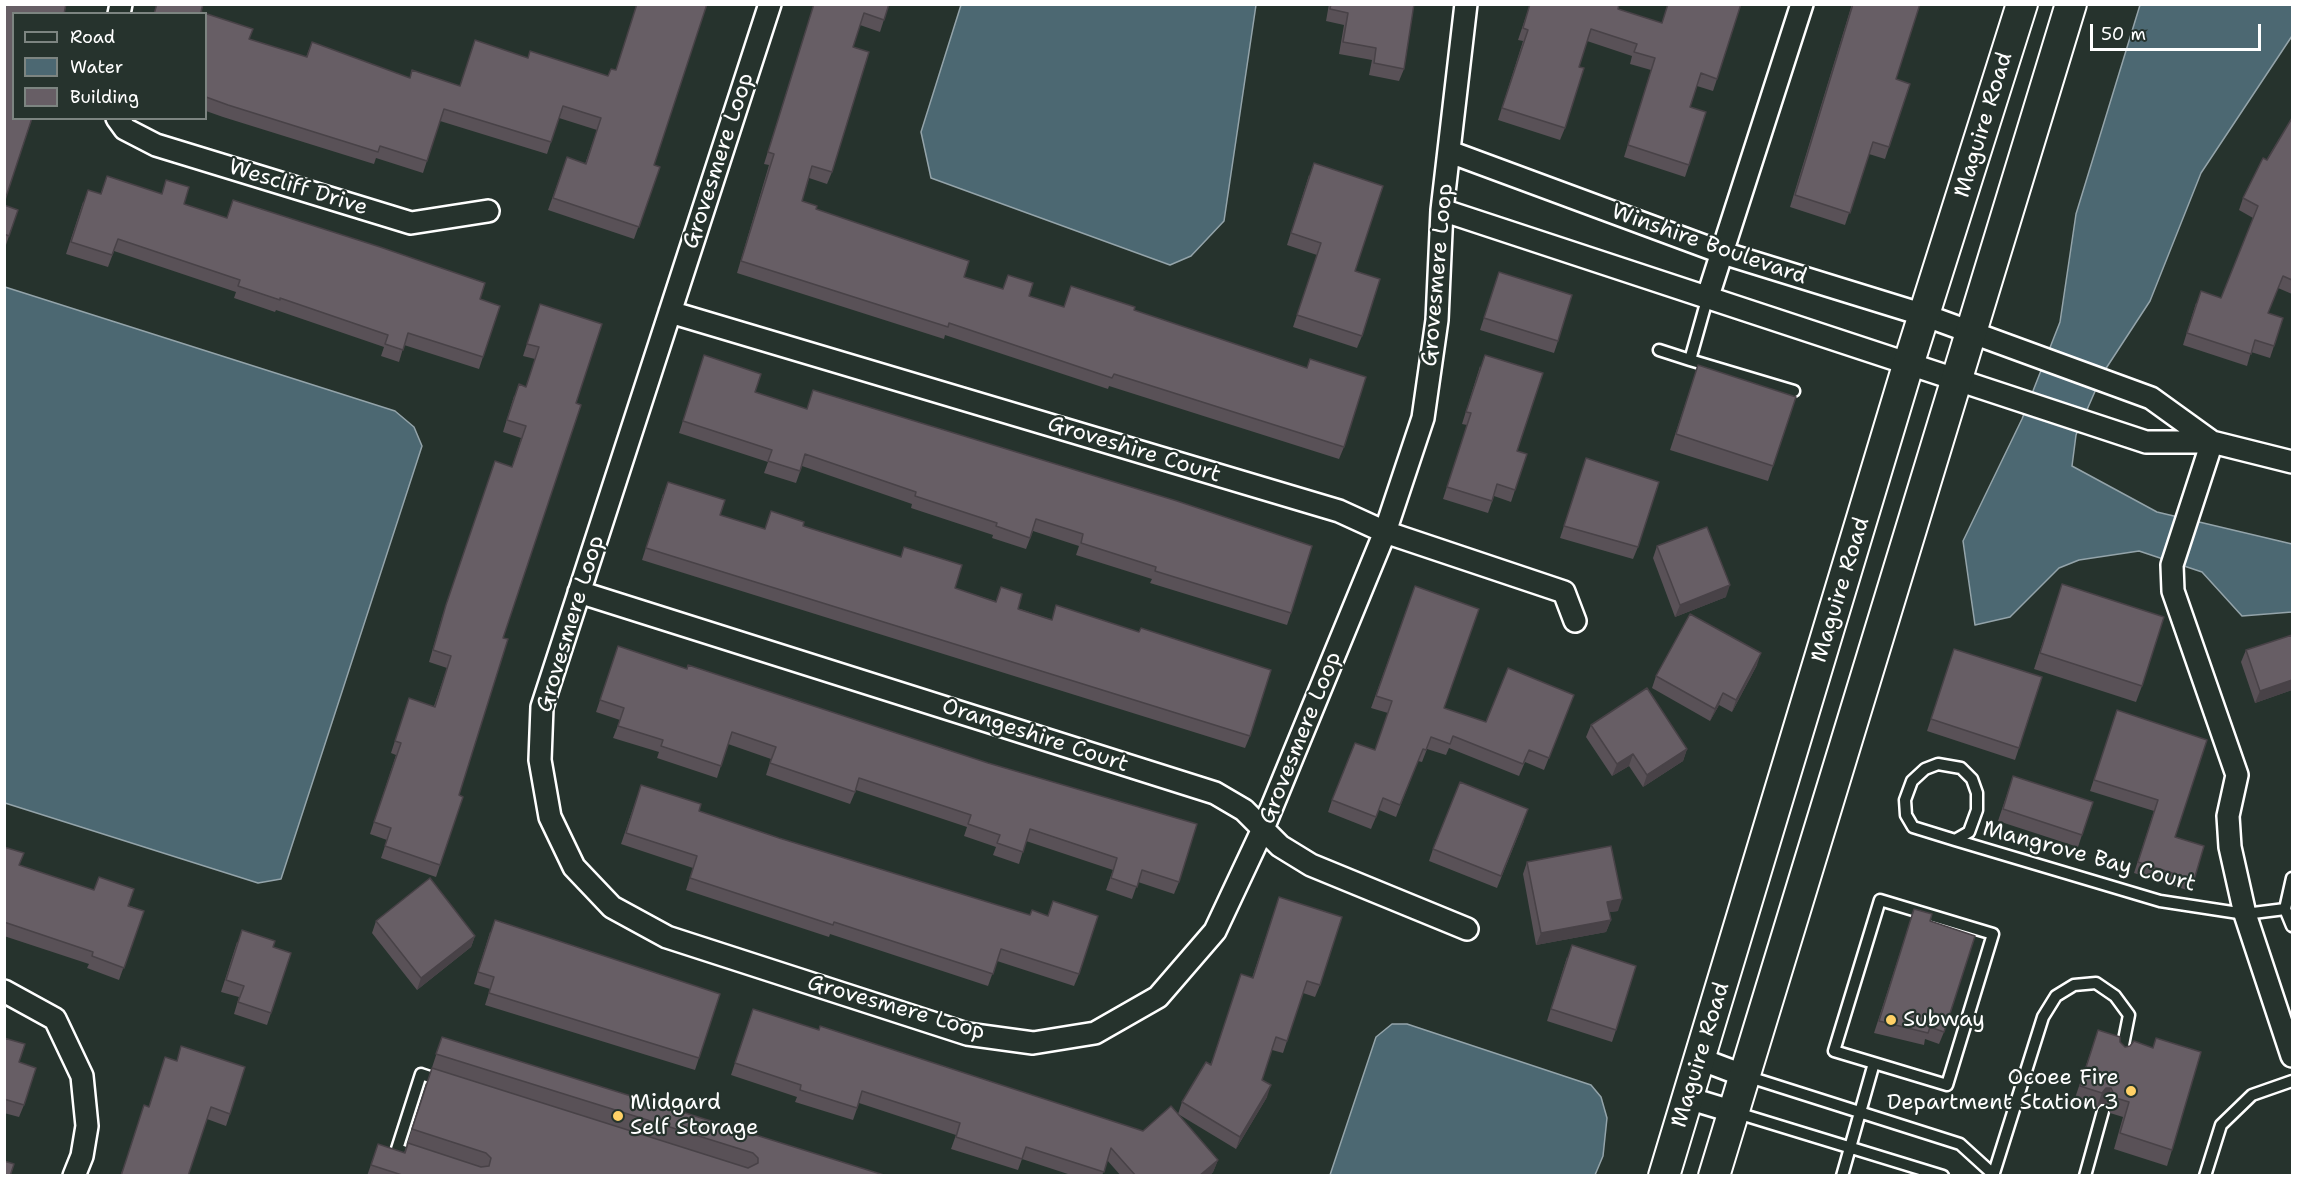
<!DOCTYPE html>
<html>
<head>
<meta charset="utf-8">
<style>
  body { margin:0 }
  #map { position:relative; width:2297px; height:1180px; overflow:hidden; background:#26332d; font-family:"Shantell Sans",sans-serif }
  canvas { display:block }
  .frame { position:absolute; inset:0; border:6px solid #fff; pointer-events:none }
  .legend { position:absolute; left:12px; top:12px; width:195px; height:108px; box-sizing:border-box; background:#26332d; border:2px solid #7d8581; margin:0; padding:8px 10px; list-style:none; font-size:18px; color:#fff }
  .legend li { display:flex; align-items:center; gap:12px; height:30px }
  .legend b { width:30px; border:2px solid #7d8581 }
  .scale { position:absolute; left:2090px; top:24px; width:171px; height:27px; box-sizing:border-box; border:3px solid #fff; border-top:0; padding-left:8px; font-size:18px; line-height:21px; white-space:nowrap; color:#fff; -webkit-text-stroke:4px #26332d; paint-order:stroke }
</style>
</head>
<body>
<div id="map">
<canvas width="2297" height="1180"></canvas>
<div class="frame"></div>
<ul class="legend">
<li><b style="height:8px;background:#26332d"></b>Road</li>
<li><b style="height:16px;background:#4c6872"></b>Water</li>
<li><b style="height:16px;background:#675e65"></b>Building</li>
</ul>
<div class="scale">50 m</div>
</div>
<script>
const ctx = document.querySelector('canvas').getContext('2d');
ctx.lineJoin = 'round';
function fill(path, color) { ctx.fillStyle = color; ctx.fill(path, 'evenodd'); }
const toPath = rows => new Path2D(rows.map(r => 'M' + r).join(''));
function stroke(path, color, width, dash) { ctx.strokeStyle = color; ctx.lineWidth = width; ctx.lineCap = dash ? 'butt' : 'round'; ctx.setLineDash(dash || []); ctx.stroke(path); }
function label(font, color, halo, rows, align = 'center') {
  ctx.font = font + ' "Shantell Sans",sans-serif'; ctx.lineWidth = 4.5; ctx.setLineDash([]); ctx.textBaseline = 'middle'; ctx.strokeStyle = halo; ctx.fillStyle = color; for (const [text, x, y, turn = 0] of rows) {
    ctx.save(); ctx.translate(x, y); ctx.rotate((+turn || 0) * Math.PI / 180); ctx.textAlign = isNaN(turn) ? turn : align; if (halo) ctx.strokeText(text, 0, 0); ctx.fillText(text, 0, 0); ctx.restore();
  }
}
const water = toPath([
  [961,5,1256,5,1224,221,1191,256,1170,265,931,178,921,132,961,5],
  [2140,5,2292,5,2292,36,2201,173,2150,301,2103,373,2076,435,2072,466,2157,512,2292,544,2292,612,2242,616,2202,572,2139,551,2079,560,2059,568,2010,617,1975,625,1963,541,2022,419,2060,322,2076,214,2140,5],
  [5,287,395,411,414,427,422,446,281,879,258,883,5,803,5,287],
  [1392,1024,1407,1024,1591,1085,1601,1097,1607,1118,1603,1156,1595,1175,1330,1175,1376,1037,1392,1024]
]);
fill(water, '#4c6872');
stroke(water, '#94a4aa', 1.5);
const service = toPath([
  [1708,296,1690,360,1794,391],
  [1659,350,1690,360],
  [1955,840,1969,832,1977,810,1977,793,1972,779,1961,768,1938,764,1925,769,1912,781,1905,800,1906,815,1913,827,1955,840,2160,901,2245,914,2285,909],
  [2292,878,2285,909,2292,926],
  [1746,1076,1960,1144,1993,1174],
  [1734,1112,1943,1176],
  [417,1156,397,1149,421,1074,442,1081],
  [1842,1176,1874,1063,1947,1085,1993,934,1880,900,1834,1051,1874,1063],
  [1993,1176,2043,1017,2056,996,2074,985,2096,983,2115,996,2129,1015,2121,1055],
  [2085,1176,2103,1111],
  [2205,1176,2221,1125,2252,1095,2292,1081]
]);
const minor = toPath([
  [770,4,542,707,540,760,550,817,574,867,612,907,667,937,967,1034,1033,1043,1095,1033,1158,997,1215,931,1262,831,1385,532,1423,418,1437,320,1442,210,1466,4],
  [119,14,121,4],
  [117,118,125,129,156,145,411,223,488,211],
  [1450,152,1723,253,1924,315,2151,398,2212,442],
  [1442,210,2146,442,2212,442,2292,462],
  [1708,296,1802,4],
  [670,312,1339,511,1385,532,1564,592,1575,621],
  [2212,442,2172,565,2173,591,2237,775,2228,816,2230,847,2245,914,2292,1056],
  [579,592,1215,793,1244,810,1280,846,1311,865,1467,929],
  [4,991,55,1019,82,1076,87,1126,82,1156,74,1176],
  [1700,1059,1745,1076],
  [1688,1098,1734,1112]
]);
const secondary = toPath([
  [1664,1176,1909,362,2022,4],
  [1714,1176,2071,4]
]);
stroke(service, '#fff', 15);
stroke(minor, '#fff', 26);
stroke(secondary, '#fff', 34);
stroke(service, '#26332d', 10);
stroke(minor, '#26332d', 21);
stroke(secondary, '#26332d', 30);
fill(toPath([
  [157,4,203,4,201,12,253,29,249,39,306,57,312,42,410,78,412,70,460,86,475,40,528,58,530,51,608,76,611,69,616,70,637,4,707,4,654,165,660,167,634,239,548,210,567,157,585,164,597,130,559,118,547,154,440,121,423,173,376,158,374,164,223,117,206,111,206,14,154,14],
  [814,4,889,4,880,32,860,25,853,47,832,172,827,184,809,178,802,201,816,209,964,277,1064,307,1134,310,1344,447,1339,459,1109,386,1108,389,945,335,944,339,737,273,769,165,764,164],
  [1329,4,1414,4,1404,69,1399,81,1369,75,1372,60,1339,54,1344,25,1326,21],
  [1530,4,1618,9,1717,79,1713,91,1697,86,1690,107,1689,165,1685,177,1624,157,1651,70,1630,64,1632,56,1587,41,1579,67,1565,128,1560,140,1498,120,1523,41,1518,40],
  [1852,4,1920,4,1896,79,1889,147,1885,159,1869,154,1845,225,1790,207],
  [2292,118,2292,294,2278,288,2268,313,2274,346,2270,358,2251,352,2247,366,2183,345,2196,303,2221,298,2253,218,2239,210,2243,198],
  [1309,175,1362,336,1357,348,1293,327,1317,255,1287,245],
  [101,194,184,204,480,299,483,357,479,369,404,345,399,362,381,356,384,347,276,310,275,312,234,298,236,292,114,251,108,267,66,254,83,202],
  [4,205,9,236,5,248,4,248],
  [1499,272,1558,341,1554,353,1480,330],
  [536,316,576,403,503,638,459,795,463,797,436,877,381,858,387,840,370,834,396,755,391,753,405,710,434,706,447,668,429,662,442,617,495,461,512,467,521,438,503,432,514,396,526,387,535,359,523,356],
  [1698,365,1773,466,1768,481,1670,450],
  [1480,366,1517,451,1515,490,1511,502,1494,496,1488,513,1443,499,1467,425,1462,424],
  [700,367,755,392,1291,613,1287,625,1150,583,1152,579,1076,555,1079,546,1033,531,1026,549,992,538,993,535,911,508,912,504,802,466,796,483,764,473,768,462,679,433],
  [1586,458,1638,547,1633,559,1560,538],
  [663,494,720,515,764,529,803,526,955,588,1051,619,1139,632,1250,736,1245,748,642,560],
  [1657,546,1726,597,1675,617,1653,558],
  [2062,584,2142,686,2136,702,2034,669],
  [1415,586,1444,708,1486,722,1574,695,1544,770,1525,762,1519,776,1449,748,1446,755,1427,749,1422,762,1418,761,1396,817,1379,810,1371,829,1328,812,1332,800,1375,750,1388,713,1371,708],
  [2292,635,2292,690,2255,703,2241,662,2246,650],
  [618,646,1179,882,1174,894,1138,882,1132,899,1106,890,1113,870,1026,841,1019,864,993,855,996,847,964,836,967,827,856,790,850,804,766,775,771,759,728,744,717,778,657,758,659,752,613,738,620,720,596,712],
  [1950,661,2019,748,2015,760,1927,731],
  [1757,665,1732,712,1719,705,1710,721,1652,688,1656,676],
  [2117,710,2194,880,2190,891,2134,873,2154,811,2090,791],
  [1591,725,1687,749,1683,761,1643,787,1629,766,1612,776,1586,737],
  [2009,788,2082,835,2078,847,1998,821],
  [637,797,699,811,1079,974,1074,986,997,961,988,986,830,934,829,937,686,890,693,868,621,844],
  [1524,821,1497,888,1429,861,1433,849],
  [4,847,19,865,144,911,119,980,87,968,89,964,4,936],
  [1527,862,1618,911,1609,912,1611,920,1606,932,1536,945,1523,874],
  [1275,909,1320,985,1315,997,1303,993,1283,1053,1272,1050,1262,1080,1267,1097,1236,1149,1178,1114,1182,1102,1210,1065,1252,978],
  [1914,909,1930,921,1944,1032,1939,1044,1925,1039,1924,1045,1874,1033],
  [376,921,475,936,471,947,417,990,372,933],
  [490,932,699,1058,695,1070,485,1005,490,989,474,984],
  [237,942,273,947,271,1013,267,1025,234,1014,239,997,221,992],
  [1567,957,1616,1030,1612,1042,1547,1021],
  [749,1021,1218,1160,1213,1172,1209,1176,1121,1176,1107,1160,1102,1176,1074,1176,1022,1159,1018,1170,951,1149,956,1135,859,1103,853,1120,795,1102,797,1097,731,1075],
  [2098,1030,2120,1042,2172,1150,2167,1166,2114,1149,2123,1117,2110,1113,2106,1104,2101,1104,2096,1109,2074,1101],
  [442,1037,887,1176,367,1176,378,1144,404,1153],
  [4,1038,19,1062,24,1105,19,1117,4,1113],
  [161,1069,230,1114,226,1126,207,1119,188,1176,120,1176,149,1107]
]), '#595157');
fill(toPath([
  [1730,585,1726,597,1675,617,1680,605],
  [1761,653,1757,665,1732,712,1736,700],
  [2292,680,2292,690,2255,703,2260,691],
  [1723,693,1719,705,1710,721,1715,709],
  [1687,749,1683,761,1643,787,1647,775],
  [1633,754,1629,766,1612,776,1617,764],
  [1622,899,1618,911,1603,913,1607,902],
  [1611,920,1606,932,1536,945,1541,933],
  [475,936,471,947,417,990,421,978],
  [1271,1085,1267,1097,1236,1149,1240,1137],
  [2106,1088,2111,1088,2106,1104,2101,1104,2096,1109,2102,1093],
  [1218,1160,1213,1172,1209,1176,1199,1176]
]), '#484247');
const building = toPath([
  [4,4,66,4,64,14,14,14,14,118,32,118,4,203,4,4],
  [157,4,203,4,201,12,253,29,249,39,307,57,312,42,410,78,412,70,460,86,475,40,528,58,530,51,608,76,611,69,616,70,637,4,707,4,654,165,660,167,639,227,553,198,567,157,586,164,601,118,563,106,551,142,444,109,427,161,380,146,378,152,228,105,206,97,206,14,154,14,157,4],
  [814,4,889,4,884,20,864,13,853,47,869,52,832,172,812,166,802,201,817,206,816,209,969,261,964,277,1003,289,1008,275,1033,283,1029,296,1064,307,1071,286,1135,307,1134,310,1307,368,1310,359,1366,377,1344,447,1114,374,1112,378,949,323,948,327,741,261,774,154,768,152,814,4],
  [1331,4,1414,4,1404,69,1374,63,1376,48,1343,42,1348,13,1330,9,1331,4],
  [1530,4,1619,4,1618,9,1662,23,1668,4,1671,5,1671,4,1741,4,1717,79,1701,73,1690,107,1706,112,1689,165,1628,145,1655,58,1634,52,1637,44,1591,29,1579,67,1584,68,1565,128,1502,108,1528,30,1523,28,1530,4],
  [1853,4,1920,4,1896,79,1910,84,1889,147,1873,142,1850,213,1795,195,1853,4],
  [2292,118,2292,280,2283,276,2268,313,2283,318,2274,346,2255,340,2251,354,2187,333,2201,291,2221,298,2258,206,2243,198,2263,158,2267,160,2292,118],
  [1314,163,1383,186,1355,271,1380,279,1362,336,1297,315,1321,243,1291,233,1314,163],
  [107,176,162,194,166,180,189,187,184,204,227,218,233,200,380,247,485,283,480,299,500,306,483,357,408,333,403,350,385,344,388,335,280,298,280,300,238,286,240,280,118,239,112,255,71,242,88,190,101,194,107,176],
  [4,205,18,210,9,236,4,234,4,205],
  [1499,272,1572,295,1558,341,1484,318,1499,272],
  [540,304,602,324,576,403,581,405,503,638,508,639,459,795,463,797,440,865,385,846,391,828,374,822,401,743,395,741,409,698,435,707,451,656,433,650,446,605,495,461,512,467,526,426,507,420,519,384,526,387,539,347,527,344,540,304],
  [704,355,761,374,755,392,807,409,813,390,1177,501,1312,546,1291,613,1155,571,1156,567,1081,543,1083,534,1036,519,1030,538,996,526,997,523,915,496,916,492,805,454,800,471,768,461,772,450,683,421,704,355],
  [1485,355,1543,373,1517,451,1527,454,1515,490,1497,484,1492,501,1447,487,1471,413,1466,412,1485,355],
  [1698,365,1796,397,1773,466,1676,434,1698,365],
  [1586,458,1659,482,1638,547,1564,526,1586,458],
  [668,482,725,500,720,515,765,529,771,511,804,522,803,526,901,557,904,547,962,565,955,588,996,602,1001,587,1022,594,1018,609,1052,620,1056,605,1139,632,1141,628,1271,670,1250,736,646,548,668,482],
  [1707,527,1730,585,1680,605,1657,546,1707,527],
  [2062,584,2164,617,2142,686,2040,653,2062,584],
  [1415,586,1479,609,1444,708,1486,722,1508,668,1574,695,1549,758,1529,750,1523,764,1453,736,1450,744,1431,737,1426,750,1423,749,1400,805,1383,798,1376,817,1332,800,1355,743,1375,750,1392,701,1376,696,1415,586],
  [1690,614,1761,653,1736,700,1723,693,1715,709,1656,676,1690,614],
  [2292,635,2292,680,2260,691,2246,650,2292,635],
  [618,646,687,669,688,665,988,763,1197,824,1179,882,1142,870,1137,887,1111,878,1117,858,1030,829,1023,852,997,843,1000,835,968,824,971,815,859,778,855,792,770,763,776,747,732,732,721,766,661,746,663,740,618,726,624,708,600,700,618,646],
  [1954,649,2042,677,2019,748,1931,719,1954,649],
  [1647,688,1687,749,1647,775,1633,754,1617,764,1591,725,1647,688],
  [2117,710,2207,740,2175,837,2204,846,2194,880,2138,862,2158,800,2094,780,2117,710],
  [2013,776,2093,802,2082,835,2003,809,2013,776],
  [1460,782,1528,809,1501,876,1433,849,1460,782],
  [641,785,701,804,699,811,779,838,1030,915,1032,910,1048,916,1053,901,1098,916,1079,974,1001,949,993,974,834,922,833,925,690,878,697,856,626,833,641,785],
  [1611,846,1622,899,1607,902,1611,920,1541,933,1527,862,1611,846],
  [4,847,24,853,19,865,94,890,99,877,134,889,128,906,144,911,124,968,92,956,93,952,4,922,4,847],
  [430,878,475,936,421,978,376,921,430,878],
  [1279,897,1342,917,1320,985,1307,981,1287,1041,1276,1037,1262,1080,1271,1085,1240,1137,1182,1102,1206,1062,1211,1065,1241,974,1253,978,1279,897],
  [1914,909,1932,914,1930,921,1975,936,1944,1032,1930,1027,1928,1033,1879,1021,1914,909],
  [495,920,720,994,699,1058,489,993,494,977,478,972,495,920],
  [242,930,275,941,273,947,291,953,271,1013,238,1002,244,986,226,980,242,930],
  [1572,945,1636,966,1616,1030,1551,1009,1572,945],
  [753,1009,819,1030,820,1026,1143,1131,1171,1106,1218,1160,1199,1176,1136,1176,1111,1148,1104,1172,1026,1147,1022,1159,956,1137,960,1123,862,1091,857,1108,800,1090,801,1085,735,1063,753,1009],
  [2098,1030,2120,1037,2120,1042,2125,1047,2130,1046,2134,1041,2153,1048,2156,1038,2201,1052,2172,1150,2120,1133,2129,1102,2116,1098,2111,1088,2106,1088,2102,1093,2080,1086,2098,1030],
  [442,1037,887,1176,405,1176,371,1165,378,1144,405,1153,408,1143,481,1167,489,1166,491,1158,486,1153,412,1129,432,1068,748,1168,758,1163,758,1158,753,1153,436,1054,442,1037],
  [4,1038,25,1044,19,1062,36,1068,24,1105,4,1099,4,1038],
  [181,1046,245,1067,230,1114,211,1107,188,1176,121,1176,144,1105,149,1107,165,1057,177,1061,181,1046],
  [4,1161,14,1164,10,1176,4,1176,4,1161]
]);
fill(building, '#675e65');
stroke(building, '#484247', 1.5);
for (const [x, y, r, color] of [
  [1891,1020,6,"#ffd166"],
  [2131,1091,6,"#ffd166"],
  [618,1116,6,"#ffd166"]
]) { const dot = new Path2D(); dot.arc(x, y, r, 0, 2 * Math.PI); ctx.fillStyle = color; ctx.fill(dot); stroke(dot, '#26332d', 2); }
label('22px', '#fff', '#26332d', [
  ["Maguire Road",1984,125,-73],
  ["Grovesmere Loop",719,161,-72],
  ["Wescliff Drive",298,188,17],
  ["Winshire Boulevard",1709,245,19],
  ["Grovesmere Loop",1438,275,-85],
  ["Groveshire Court",1134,450,17],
  ["Maguire Road",1841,590,-73],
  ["Grovesmere Loop",571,624,-73],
  ["Orangeshire Court",1035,736,18],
  ["Grovesmere Loop",1301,738,-68],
  ["Mangrove Bay Court",2089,857,15],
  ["Grovesmere Loop",896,1008,16],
  ["Maguire Road",1701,1055,-73]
]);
label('22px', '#fff', '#26332d', [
  ["Subway",1903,1020],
  ["Ocoee Fire",2119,1078,"right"],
  ["Department Station 3",2119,1103,"right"],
  ["Midgard",630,1103],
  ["Self Storage",630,1128]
], 'left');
</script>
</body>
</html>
